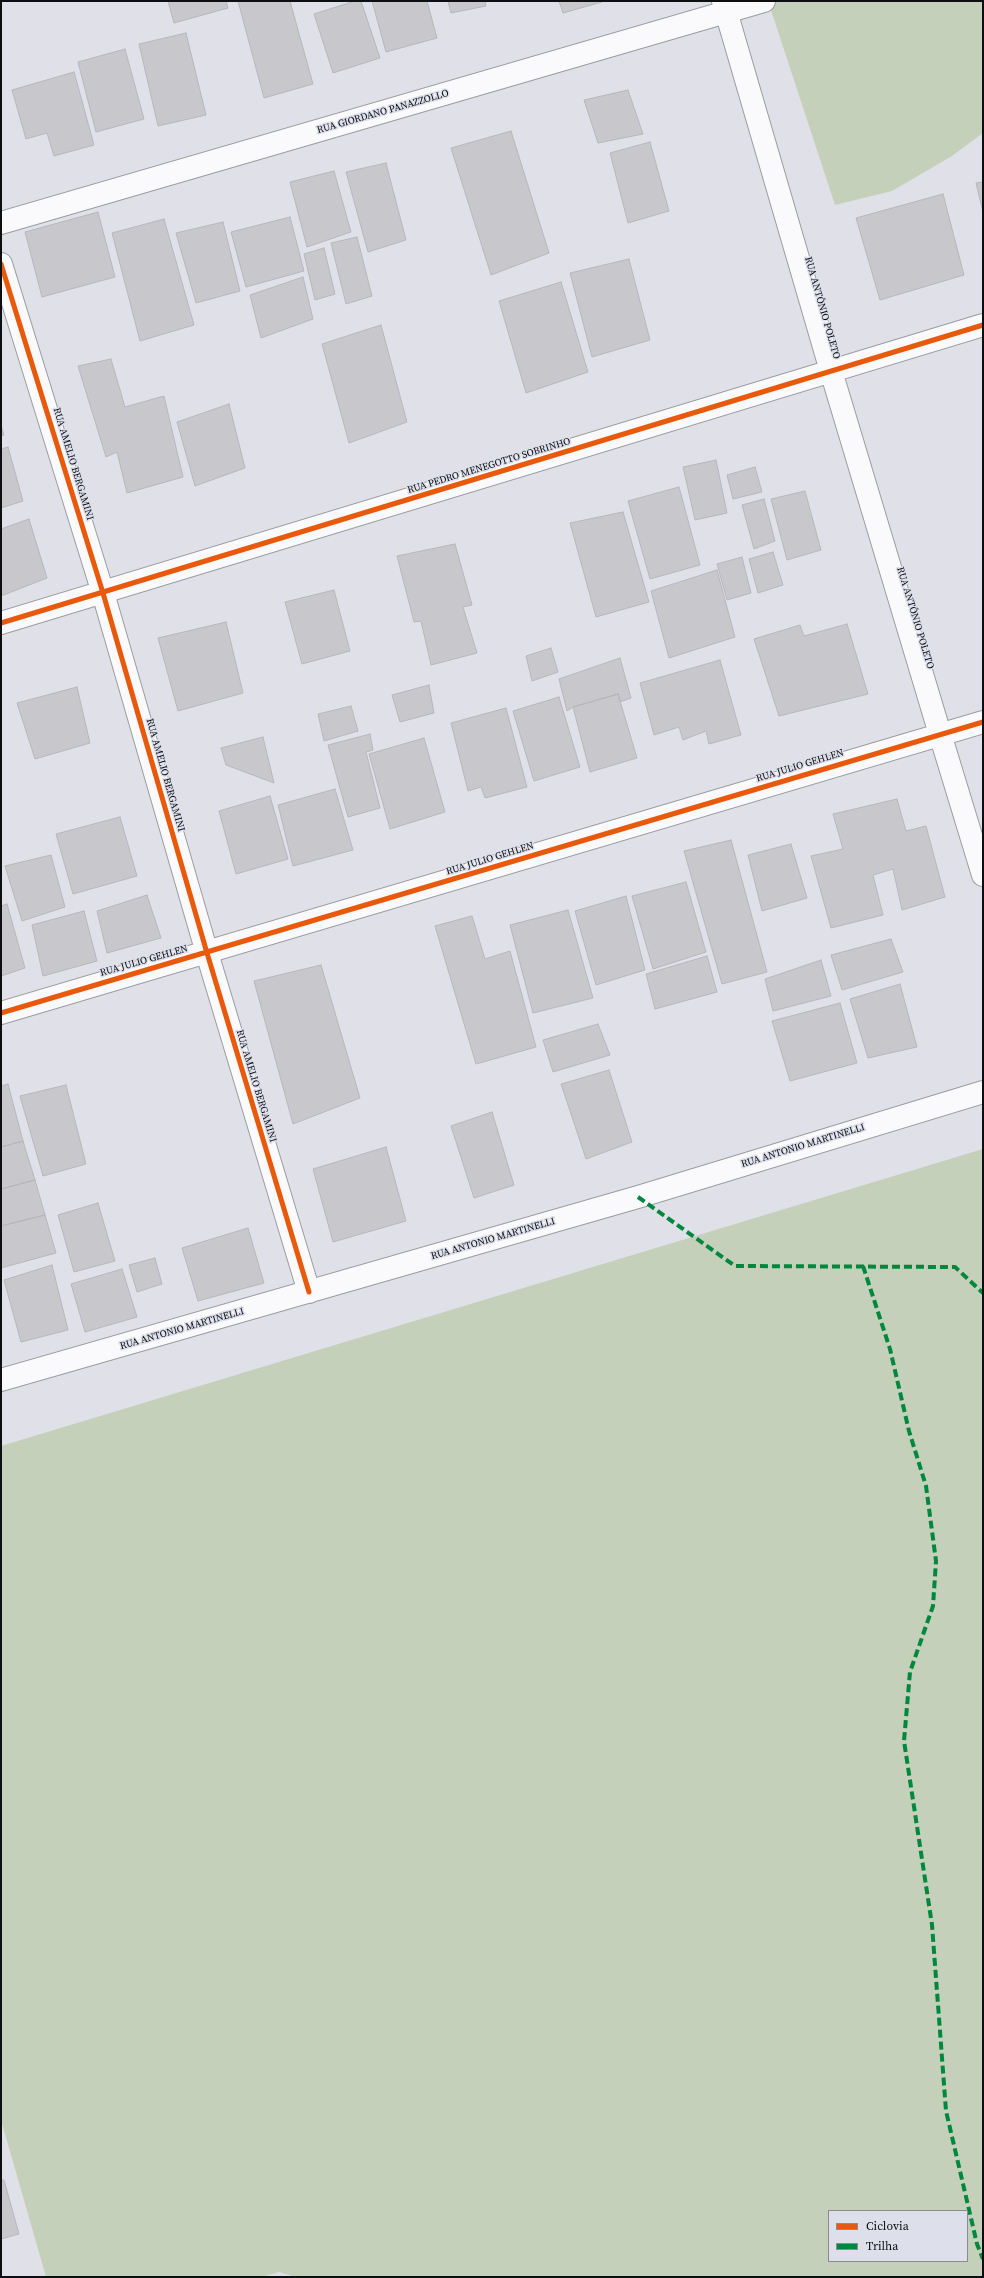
<!DOCTYPE html>
<html>
<head>
<meta charset="utf-8">
<style>
  body { margin:0 }
  #map { position:relative; width:984px; height:2278px; overflow:hidden; background:#e0e1e8; font-family:"Source Serif 4",serif }
  canvas { display:block }
  .frame { position:absolute; inset:0; border:2px solid #0d0e12; pointer-events:none }
  .legend { position:absolute; left:828px; top:2210px; width:140px; height:52px; box-sizing:border-box; background:#dddfeb; border:1px solid #8a8b94; margin:0; padding:5px 7px; list-style:none; font-size:12px; color:#0d0e12 }
  .legend li { display:flex; align-items:center; gap:8px; height:20px }
  .legend b { width:20px; border:1px solid #8a8b94 }
</style>
</head>
<body>
<div id="map">
<canvas width="984" height="2278"></canvas>
<div class="frame"></div>
<ul class="legend">
<li><b style="height:5px;background:#e8590c"></b>Ciclovia</li>
<li><b style="height:5px;background:#00873e"></b>Trilha</li>
</ul>
</div>
<script>
const ctx = document.querySelector('canvas').getContext('2d');
ctx.lineJoin = 'round';
function fill(path, color) { ctx.fillStyle = color; ctx.fill(path, 'evenodd'); }
const toPath = rows => new Path2D(rows.map(r => 'M' + r).join(''));
function stroke(path, color, width, dash) { ctx.strokeStyle = color; ctx.lineWidth = width; ctx.lineCap = dash ? 'butt' : 'round'; ctx.setLineDash(dash || []); ctx.stroke(path); }
function label(font, color, halo, rows, align = 'center') {
  ctx.font = font + ' "Source Serif 4",serif'; ctx.lineWidth = 3; ctx.setLineDash([]); ctx.textBaseline = 'middle'; ctx.strokeStyle = halo; ctx.fillStyle = color; for (const [text, x, y, turn = 0] of rows) {
    ctx.save(); ctx.translate(x, y); ctx.rotate((+turn || 0) * Math.PI / 180); ctx.textAlign = isNaN(turn) ? turn : align; if (halo) ctx.strokeText(text, 0, 0); ctx.fillText(text, 0, 0); ctx.restore();
  }
}
fill(toPath([
  [768,1,983,1,983,133,952,156,892,191,835,205],
  [983,1149,983,2277,296,2277,279,2272,262,2277,46,2277,1,2120,1,1446],
  [829,2211,967,2211,967,2261,829,2261]
]), '#c4d0b9');
const building = toPath([
  [168,1,226,1,228,8,174,23,168,1],
  [238,1,290,1,313,84,264,98,238,1],
  [355,1,361,1,380,58,333,73,314,14,355,1],
  [372,1,427,1,437,38,386,52,372,1],
  [448,1,485,1,486,6,451,13,448,1],
  [559,1,602,1,602,2,563,13,559,1],
  [186,33,206,115,158,126,139,44,186,33],
  [125,49,144,119,96,132,78,62,125,49],
  [74,72,94,145,54,156,47,133,26,139,12,90,74,72],
  [628,90,643,134,598,143,584,100,628,90],
  [511,131,549,253,491,275,451,148,511,131],
  [650,142,669,211,628,223,610,153,650,142],
  [386,163,406,240,368,252,346,172,386,163],
  [334,171,351,232,307,247,290,182,334,171],
  [983,182,983,212,976,183,983,182],
  [943,194,964,275,880,300,856,218,943,194],
  [98,212,115,277,42,297,25,232,98,212],
  [290,217,304,271,246,287,231,232,290,217],
  [164,219,194,325,140,341,112,233,164,219],
  [223,222,240,291,196,303,176,233,223,222],
  [357,237,372,296,346,304,331,243,357,237],
  [324,248,335,294,315,300,304,254,324,248],
  [629,259,650,340,592,357,570,273,629,259],
  [303,277,313,319,261,338,250,295,303,277],
  [561,282,588,372,526,393,499,301,561,282],
  [381,325,407,422,349,443,322,344,381,325],
  [111,359,125,407,164,396,183,477,127,493,117,452,106,457,78,366,111,359],
  [229,404,245,468,195,486,177,422,229,404],
  [1,425,4,435,1,436,1,425],
  [8,447,23,501,1,508,1,449,8,447],
  [716,460,727,513,695,520,683,467,716,460],
  [755,467,762,492,733,499,727,475,755,467],
  [679,487,700,565,650,579,628,501,679,487],
  [805,491,821,550,787,560,771,499,805,491],
  [764,499,775,541,754,549,742,505,764,499],
  [623,512,649,602,596,617,570,523,623,512],
  [29,519,47,578,1,596,1,529,29,519],
  [455,544,472,605,463,607,477,653,431,665,421,621,414,622,397,556,455,544],
  [773,552,783,585,758,593,749,559,773,552],
  [742,557,751,593,727,600,717,564,742,557],
  [717,570,735,637,669,658,651,591,717,570],
  [334,590,350,651,302,664,285,602,334,590],
  [226,622,243,693,178,711,158,638,226,622],
  [847,624,868,694,779,716,754,639,800,625,804,636,847,624],
  [551,648,558,672,532,681,526,656,551,648],
  [620,658,631,698,620,702,618,694,573,707,567,711,559,679,620,658],
  [720,660,741,735,709,744,706,731,683,740,679,727,654,735,640,683,720,660],
  [429,685,434,713,400,722,392,695,429,685],
  [77,687,90,743,35,759,17,703,77,687],
  [618,694,637,758,590,772,573,707,618,694],
  [559,697,580,767,534,781,513,711,559,697],
  [351,706,358,731,324,741,318,714,351,706],
  [506,708,527,787,485,798,481,787,468,791,451,723,506,708],
  [370,734,373,750,366,752,380,808,348,817,328,745,370,734],
  [263,737,274,783,226,765,221,748,263,737],
  [424,738,445,812,390,829,369,754,424,738],
  [335,789,353,850,293,866,278,805,335,789],
  [270,796,288,859,236,874,219,811,270,796],
  [897,799,906,831,926,826,945,897,902,910,893,869,873,875,883,915,831,928,811,856,843,849,833,814,897,799],
  [120,817,137,876,73,894,56,834,120,817],
  [731,840,767,972,722,984,684,851,731,840],
  [791,844,807,898,762,911,748,855,791,844],
  [51,855,65,907,22,921,5,866,51,855],
  [686,882,706,952,653,969,632,896,686,882],
  [147,895,161,938,107,953,97,911,147,895],
  [626,896,645,970,596,985,575,911,626,896],
  [7,904,25,968,1,976,1,906,7,904],
  [568,910,593,998,533,1013,510,925,568,910],
  [84,911,97,961,43,976,32,925,84,911],
  [472,916,485,959,510,951,536,1047,476,1064,435,926,472,916],
  [891,939,903,972,842,990,831,955,891,939],
  [707,956,717,992,655,1009,646,974,707,956],
  [821,960,831,996,773,1011,765,979,821,960],
  [321,965,360,1098,293,1124,254,981,321,965],
  [900,984,917,1047,868,1058,850,999,900,984],
  [840,1003,857,1063,790,1081,772,1021,840,1003],
  [598,1024,610,1055,553,1072,543,1040,598,1024],
  [609,1070,632,1142,586,1159,561,1084,609,1070],
  [8,1084,23,1141,1,1147,1,1086,8,1084],
  [66,1085,86,1164,43,1176,20,1096,66,1085],
  [492,1112,514,1185,474,1198,451,1126,492,1112],
  [23,1141,35,1180,1,1189,1,1147,23,1141],
  [386,1147,406,1221,333,1242,313,1169,386,1147],
  [35,1180,45,1215,1,1226,1,1189,35,1180],
  [98,1203,115,1261,74,1272,58,1215,98,1203],
  [45,1215,56,1253,1,1268,1,1226,45,1215],
  [248,1228,264,1283,198,1301,182,1248,248,1228],
  [155,1258,162,1284,137,1292,129,1265,155,1258],
  [52,1265,68,1330,21,1342,4,1280,52,1265],
  [122,1269,137,1317,85,1332,71,1284,122,1269],
  [1,2180,4,2180,19,2234,1,2239,1,2180]
]);
fill(building, '#c8c8cc');
stroke(building, '#b7b6bb', 1);
const minor = toPath([
  [1,223,764,1],
  [1,264,103,593,207,953,309,1292],
  [1,623,983,325],
  [940,734,983,875],
  [1,1380,638,1197,983,1092]
]);
const tertiary = toPath([
  [723,1,831,371,940,734],
  [1,1013,983,722]
]);
stroke(minor, '#9b9ca0', 24);
stroke(tertiary, '#9b9ca0', 24);
stroke(minor, '#fafafc', 22);
stroke(tertiary, '#fafafc', 22);
stroke(toPath([
  [638,1197,735,1266,955,1267,983,1293],
  [863,1266,890,1349,909,1431,926,1486,936,1561,933,1606,910,1672,904,1741,932,1925,946,2111,977,2244,983,2259]
]), '#00873e', 4, [8, 4]);
stroke(toPath([
  [1,264,103,593,207,953,309,1292],
  [1,623,983,325],
  [1,1013,983,722]
]), '#e8590c', 5);
label('10px', '#0d0e12', '#dddfeb', [
  ["RUA GIORDANO PANAZZOLLO",383,112,-16],
  ["RUA ANTÔNIO POLETO",822,308,74],
  ["RUA AMELIO BERGAMINI",73,464,73],
  ["RUA PEDRO MENEGOTTO SOBRINHO",489,466,-17],
  ["RUA ANTÔNIO POLETO",915,618,73],
  ["RUA JULIO GEHLEN",800,766,-17],
  ["RUA AMELIO BERGAMINI",165,775,74],
  ["RUA JULIO GEHLEN",490,859,-17],
  ["RUA JULIO GEHLEN",144,961,-16],
  ["RUA AMELIO BERGAMINI",256,1086,73],
  ["RUA ANTONIO MARTINELLI",803,1146,-17],
  ["RUA ANTONIO MARTINELLI",493,1239,-16],
  ["RUA ANTONIO MARTINELLI",182,1329,-16]
]);
</script>
</body>
</html>
